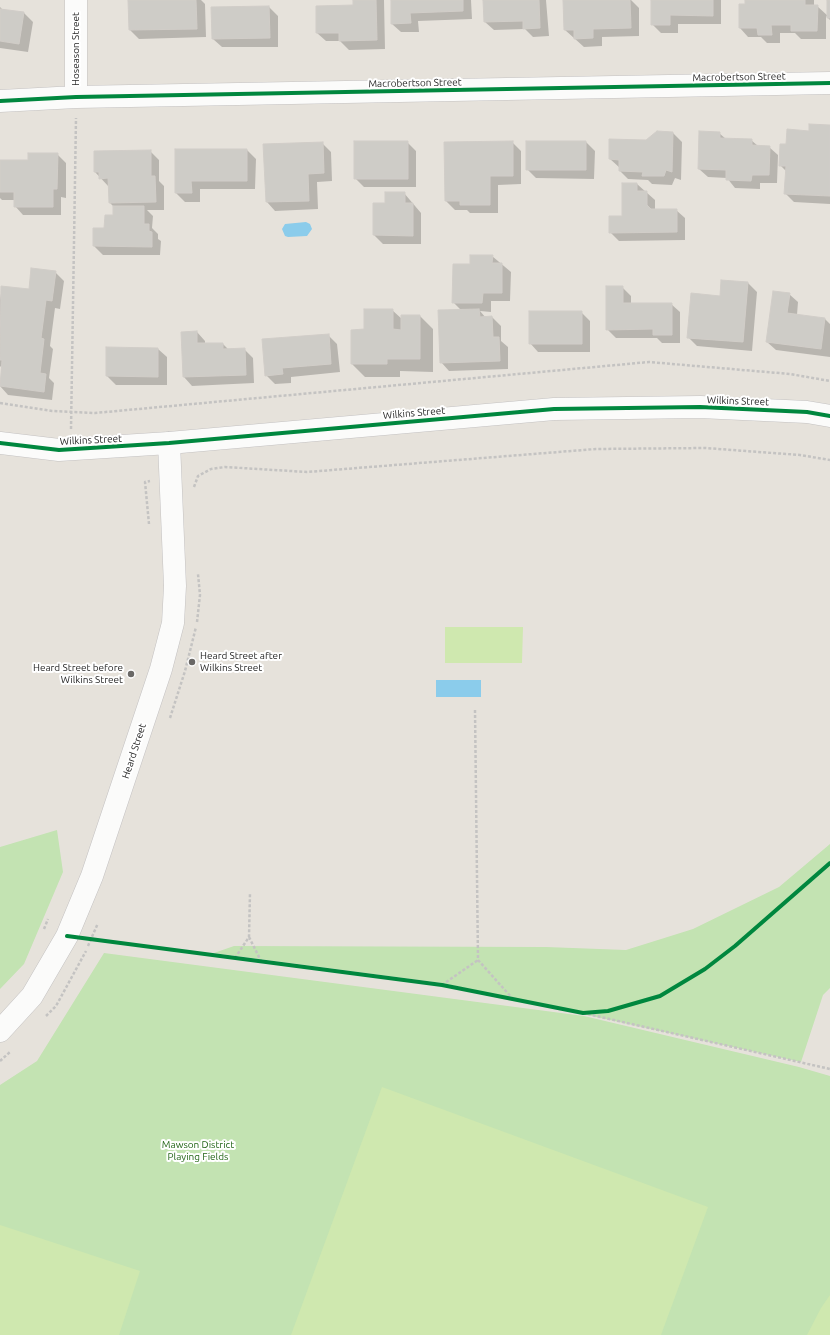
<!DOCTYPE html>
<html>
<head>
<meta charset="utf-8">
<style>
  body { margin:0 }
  canvas { display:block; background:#e6e2db }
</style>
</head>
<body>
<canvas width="830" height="1335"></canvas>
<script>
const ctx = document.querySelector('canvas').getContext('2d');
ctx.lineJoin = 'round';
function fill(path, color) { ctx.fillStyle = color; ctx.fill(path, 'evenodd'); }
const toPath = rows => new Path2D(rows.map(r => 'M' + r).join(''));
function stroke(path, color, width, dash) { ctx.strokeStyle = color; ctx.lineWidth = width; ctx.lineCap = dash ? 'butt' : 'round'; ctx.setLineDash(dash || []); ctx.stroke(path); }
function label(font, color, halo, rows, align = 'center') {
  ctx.font = font + ' Ubuntu,sans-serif'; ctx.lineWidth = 4; ctx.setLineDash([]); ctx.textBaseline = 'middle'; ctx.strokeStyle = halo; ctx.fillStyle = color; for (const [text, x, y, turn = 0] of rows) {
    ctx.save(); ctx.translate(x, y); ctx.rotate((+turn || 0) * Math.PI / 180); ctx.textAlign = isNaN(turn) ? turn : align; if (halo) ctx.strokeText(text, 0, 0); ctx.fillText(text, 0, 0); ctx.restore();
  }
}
fill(toPath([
  [57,830,63,872,24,964,0,989,0,847],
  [830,844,830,988,823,995,801,1062,442,983,214,953,234,946,546,947,626,950,693,929,779,887],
  [104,953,584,1016,799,1067,830,1076,830,1335,0,1335,0,1085,37,1061]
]), '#c3e3b2');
fill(toPath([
  [445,627,523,627,522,663,445,663],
  [382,1087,708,1207,661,1335,291,1335],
  [0,1225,140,1271,119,1335,0,1335],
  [830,1295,830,1335,807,1335,821,1308]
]), '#cfe8af');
fill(toPath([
  [306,222,310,224,312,229,307,236,288,237,285,236,282,229,285,224],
  [436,680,481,680,481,697,436,697]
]), '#8bcceb');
fill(toPath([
  [129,0,201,0,205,4,206,37,139,39,130,30],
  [354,0,384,0,385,49,349,50,340,41,326,41,317,33,354,6],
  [392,0,471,0,472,19,418,21,419,32,401,32,392,24],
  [484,0,546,0,549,36,533,37,525,29,494,30,485,22],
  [564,0,631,0,639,8,639,36,602,37,602,46,584,47,565,30],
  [652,0,721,0,721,24,678,24,678,33,661,33,652,24],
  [746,0,814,0,814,6,817,6,828,16,828,0,830,0,830,20,826,16,826,39,801,39,795,33,780,33,780,43,767,43,761,37,748,37,740,28],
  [0,7,3,10,24,13,33,22,28,52,0,48],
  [269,7,278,16,278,47,222,47,213,39],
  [830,126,830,204,794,202,785,193,787,172,780,165,787,145,810,132],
  [673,133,682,142,681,180,675,178,672,185,652,184,648,180,628,179,620,171,620,168,610,159,646,141],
  [719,133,726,139,751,140,758,146,769,147,778,155,777,183,760,183,760,189,735,188,727,178,708,177,699,169],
  [407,142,416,151,416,187,364,187,355,178],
  [512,142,521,151,521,184,498,185,498,213,470,213,467,210,455,210,446,201,445,143],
  [586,142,595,151,594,179,536,178,527,169],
  [322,143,331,152,332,181,317,182,318,209,275,211,267,202],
  [176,150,247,150,256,159,255,189,200,189,200,202,185,202,176,193],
  [150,151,159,160,159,181,164,186,164,210,147,210,153,216,152,228,158,234,158,239,161,241,160,255,103,255,94,246,114,216,114,207,110,203,109,187,95,172],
  [57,154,66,163,66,198,61,197,61,215,23,215,15,206,15,200,2,200,0,198,0,161,29,161],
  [637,184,655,200,655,210,676,210,685,218,685,240,619,241,610,232,623,217],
  [404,193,421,213,421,244,383,244,374,235,386,204],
  [492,256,511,272,510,301,491,301,491,312,480,311,486,318,492,317,501,326,501,341,508,347,508,369,449,371,441,362,462,311,453,302,471,265],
  [55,272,64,281,60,309,55,308,50,346,53,349,49,378,54,383,52,400,8,395,0,386,2,368,0,366,0,300,2,287,29,290],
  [722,281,748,283,757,292,752,351,697,346,688,337,721,297],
  [622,287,631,296,631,304,671,304,680,312,680,343,662,343,657,338,616,338,607,329],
  [789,294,798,302,797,315,825,319,830,324,830,357,776,350,767,342],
  [392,310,402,319,420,316,433,329,433,372,400,371,400,377,365,377,352,364,352,331,365,330],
  [581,312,590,321,590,352,538,352,530,343],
  [197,332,205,341,205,344,223,344,229,350,244,349,253,358,254,383,192,386,184,377],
  [328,335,337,344,340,372,291,377,291,383,275,384,266,375],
  [107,348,158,349,167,357,167,385,116,385,107,376]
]), '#0003');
const building = toPath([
  [128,0,196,0,197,29,129,30,128,0],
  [353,0,376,0,377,40,339,41,339,33,316,33,316,6,353,5,353,0],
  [391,0,463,0,463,11,410,13,411,23,391,24,391,0],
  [483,0,539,0,540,28,523,29,523,21,484,22,483,0],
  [563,0,630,0,631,28,593,29,593,38,574,39,574,30,564,30,563,0],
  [651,0,713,0,713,16,670,15,670,25,651,25,651,0],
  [745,0,805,0,805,5,818,5,817,31,791,31,791,25,771,25,772,35,758,35,757,28,739,28,739,4,745,4,745,0],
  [827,0,830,0,830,18,827,18,827,0],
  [269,6,270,38,212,39,211,7,269,6],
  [0,9,24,12,19,44,0,41,0,9],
  [809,124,830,125,830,196,784,194,786,166,779,166,780,144,786,144,787,129,809,131,809,124],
  [657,131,673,132,672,172,666,170,664,176,642,176,643,172,619,171,619,160,609,159,609,139,646,140,657,131],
  [699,131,720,132,720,138,752,139,752,145,770,146,769,175,752,175,751,181,726,180,726,170,698,169,699,131],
  [354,141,408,141,408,179,354,179,354,141],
  [513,141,513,176,490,176,490,205,460,205,460,201,445,201,444,142,513,141],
  [526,141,586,141,586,170,526,170,526,141],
  [323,142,324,173,308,174,309,201,266,202,263,144,323,142],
  [175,149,247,149,247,181,191,181,192,193,175,193,175,149],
  [151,150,151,176,155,176,156,202,109,203,108,178,99,179,99,172,94,172,94,151,151,150],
  [28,153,58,153,57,189,53,189,53,207,14,207,14,192,0,192,0,160,28,160,28,153],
  [622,183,637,183,637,191,647,191,647,205,651,209,677,209,677,232,609,233,609,216,622,216,622,183],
  [385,192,405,192,405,203,413,203,413,236,373,235,373,203,385,203,385,192],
  [113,206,144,206,144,224,149,224,149,231,152,232,152,247,93,246,93,228,104,228,105,215,113,215,113,206],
  [470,255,493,255,492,263,502,263,502,293,483,293,482,303,452,303,453,264,470,264,470,255],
  [31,268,56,271,52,301,46,300,41,338,44,339,40,373,46,374,44,392,0,386,2,360,0,360,1,286,29,289,31,268],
  [721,280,748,282,743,342,687,338,691,293,720,296,721,280],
  [606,286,623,286,623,303,672,303,672,335,653,335,653,329,606,330,606,286],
  [773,291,790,293,787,313,825,318,821,349,766,342,773,291],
  [364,309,393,309,393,329,401,330,401,315,420,315,420,359,387,359,387,364,351,364,351,330,364,329,364,309],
  [479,309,480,317,492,316,493,337,499,337,500,361,440,363,438,310,479,309],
  [529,311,582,311,582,344,529,344,529,311],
  [197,331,197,343,223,343,223,349,245,348,246,375,183,377,181,332,197,331],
  [329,334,331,364,282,368,283,374,265,376,262,339,329,334],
  [106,347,158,348,158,377,106,376,106,347]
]);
fill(building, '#ceccc7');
stroke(building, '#d1cdc8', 1);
const minor = toPath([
  [76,0,76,97],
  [0,101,76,97,830,83],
  [0,1031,32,996,67,936,92,876,161,669,173,623,175,586,169,443]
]);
const tertiary = toPath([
  [0,443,59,450,169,443,554,409,700,407,807,412,830,416]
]);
stroke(minor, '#c3c1c1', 23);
stroke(tertiary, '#c3c1c1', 23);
stroke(toPath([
  [0,403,52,411,95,413,649,362,790,374,830,381],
  [71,429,76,118],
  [194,487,198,476,211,469,225,467,307,472,596,449,705,448,800,455,830,460],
  [149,524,145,482,150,481],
  [197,622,200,595,198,574],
  [475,710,478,960,513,999],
  [170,718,185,671,196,627],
  [44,929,48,919],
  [249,937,261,961],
  [88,946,98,923],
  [235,958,249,937,250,893],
  [442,985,478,960],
  [583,1013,830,1069],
  [46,1016,56,1006,86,951],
  [0,1061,10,1052]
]), '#c4c3c2', 2.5, [3, 2]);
stroke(minor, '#fbfbfa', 22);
stroke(tertiary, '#fbfbfa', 22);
stroke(toPath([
  [0,101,76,97,830,83],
  [0,443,59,450,169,443,554,409,700,407,807,412,830,416],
  [67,936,442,985,583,1013,608,1011,660,996,705,969,735,946,830,863]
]), '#00873e', 4);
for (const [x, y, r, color] of [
  [192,662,4,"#6a6866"],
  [131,674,4,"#6a6866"]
]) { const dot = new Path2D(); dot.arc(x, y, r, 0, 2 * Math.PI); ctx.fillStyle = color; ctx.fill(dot); stroke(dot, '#fff', 1.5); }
label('10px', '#272727', '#fff', [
  ["Hoseason Street",76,49,-90],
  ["Macrobertson Street",739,77,-1],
  ["Macrobertson Street",415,83,-1],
  ["Wilkins Street",738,401,2],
  ["Wilkins Street",414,413,-5],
  ["Wilkins Street",91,440,-3],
  ["Heard Street",134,751,-72]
]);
label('10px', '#272727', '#fff', [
  ["Heard Street after",200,656],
  ["Wilkins Street",200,668],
  ["Heard Street before",123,668,"right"],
  ["Wilkins Street",123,680,"right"]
], 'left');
label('10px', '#216416', '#fff', [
  ["Mawson District",198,1145],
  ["Playing Fields",198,1157]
]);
</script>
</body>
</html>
